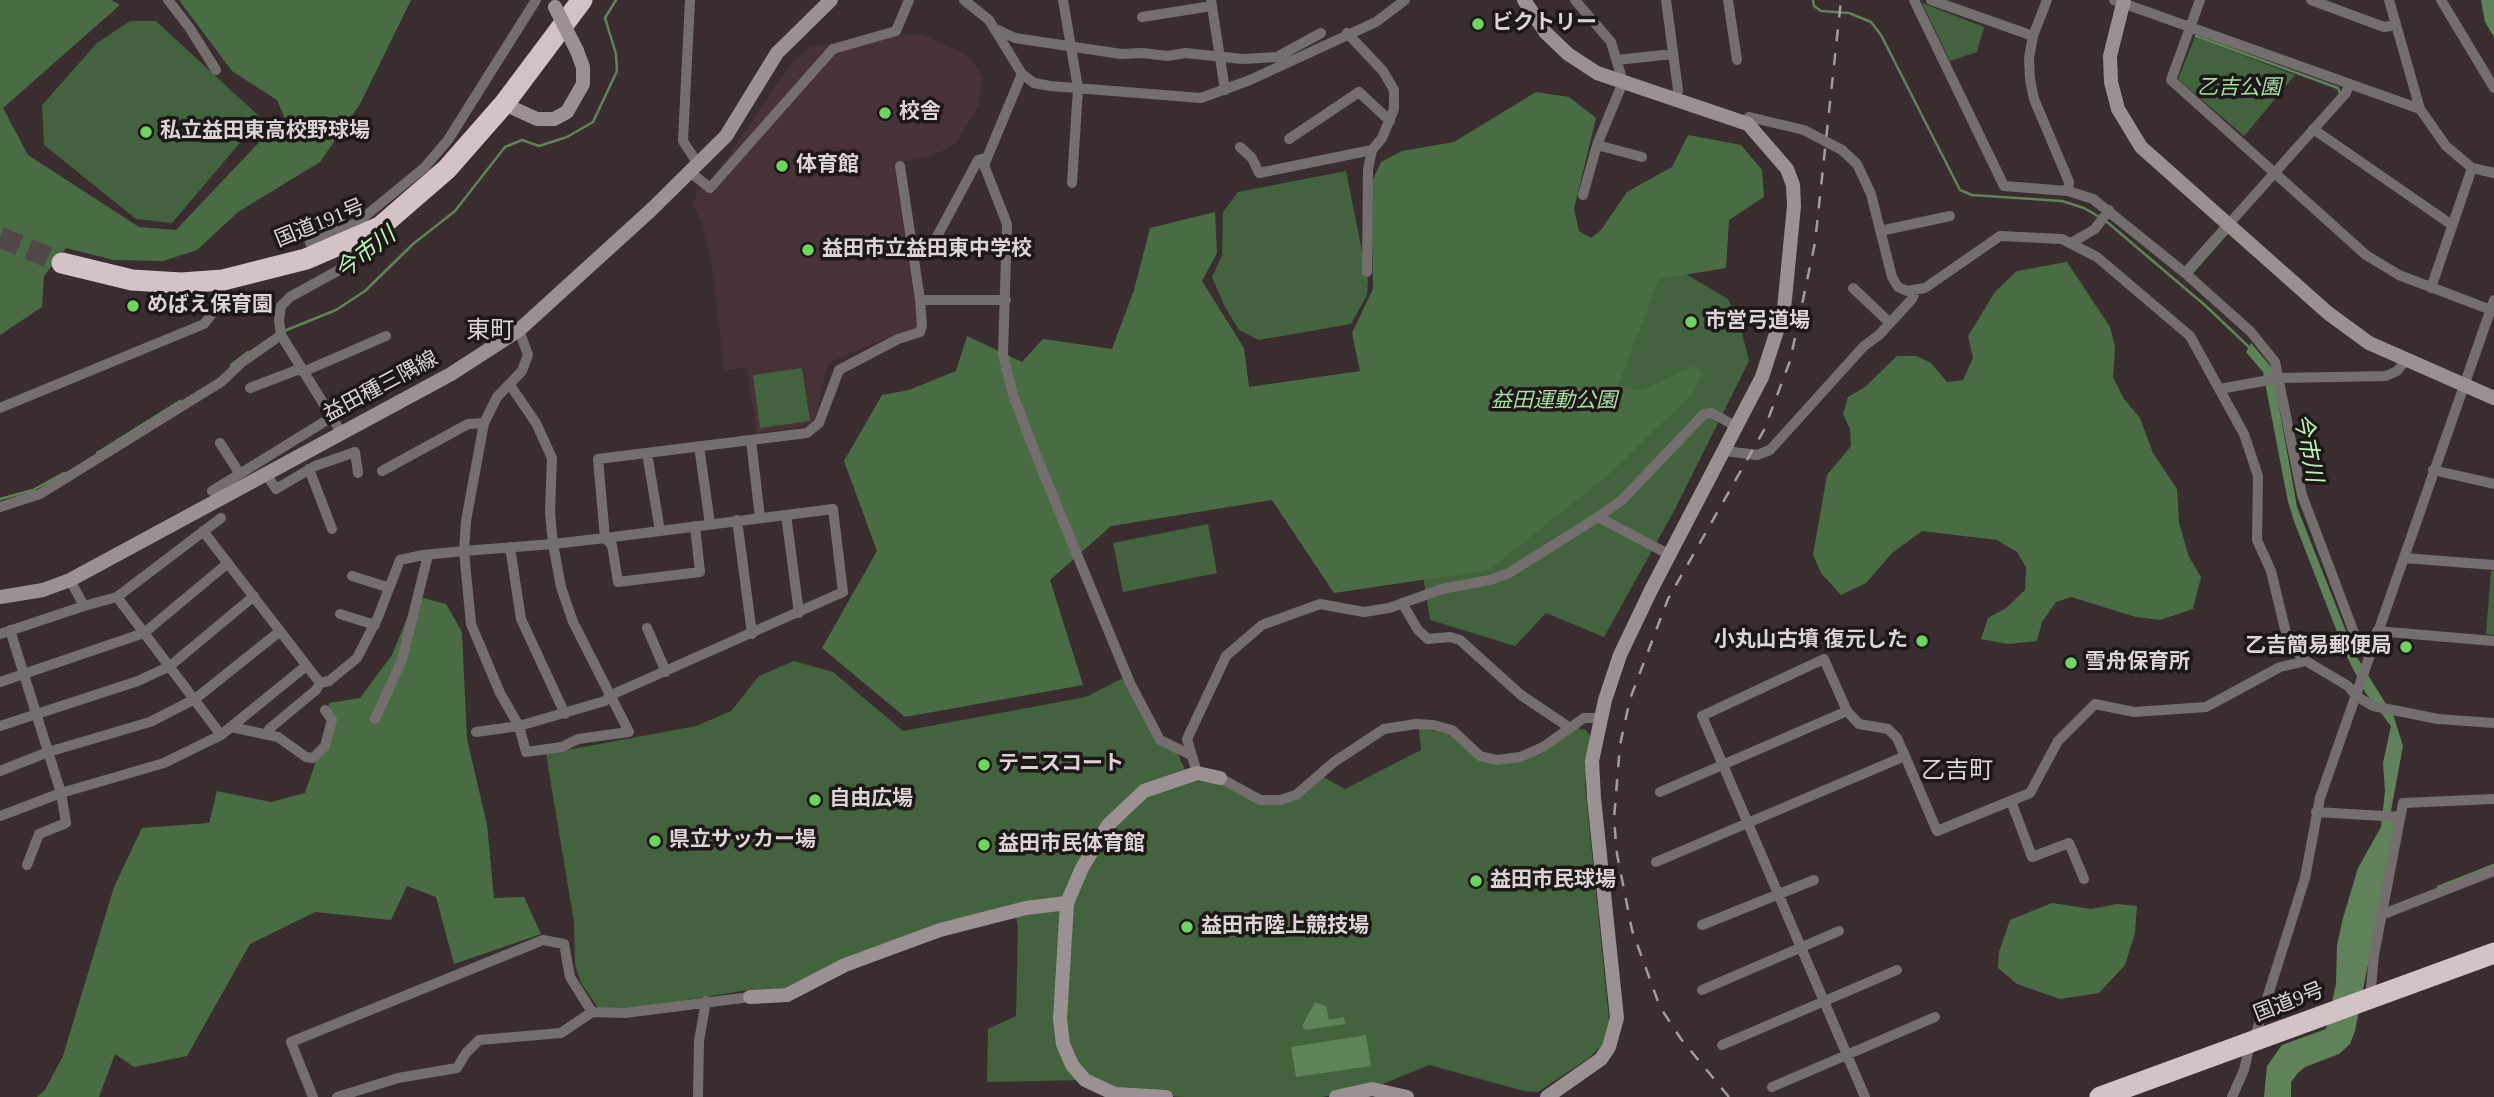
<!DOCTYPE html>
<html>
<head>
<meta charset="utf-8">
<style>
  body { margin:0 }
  canvas { display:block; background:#392d2f }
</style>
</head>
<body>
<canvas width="2494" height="1097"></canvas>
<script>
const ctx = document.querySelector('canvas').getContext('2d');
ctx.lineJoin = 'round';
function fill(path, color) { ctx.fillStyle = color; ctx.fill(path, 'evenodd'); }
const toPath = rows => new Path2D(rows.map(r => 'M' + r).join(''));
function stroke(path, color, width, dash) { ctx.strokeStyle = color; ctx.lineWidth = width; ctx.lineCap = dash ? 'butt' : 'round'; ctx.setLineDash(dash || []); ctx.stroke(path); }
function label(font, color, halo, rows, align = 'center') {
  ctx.font = font + ' "Times New Roman","Noto Sans JP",serif'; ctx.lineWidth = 7; ctx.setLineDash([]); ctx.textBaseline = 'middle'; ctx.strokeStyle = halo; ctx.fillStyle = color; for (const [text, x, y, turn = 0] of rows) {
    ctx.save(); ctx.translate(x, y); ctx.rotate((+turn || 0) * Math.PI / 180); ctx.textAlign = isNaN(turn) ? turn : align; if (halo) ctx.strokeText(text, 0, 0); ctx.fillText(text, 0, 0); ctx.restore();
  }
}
fill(toPath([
  [898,34,922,35,967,55,983,77,978,106,955,144,932,156,894,163,918,328,895,334,828,363,813,425,757,433,747,368,724,370,713,271,702,224,693,204,697,192,716,175,791,64,810,47]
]), '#473337');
fill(toPath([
  [1922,3,1984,27,1977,52,1950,61],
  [130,21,156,21,261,118,172,223,136,219,44,145,42,105,97,43],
  [2195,37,2295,75,2244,136,2178,79],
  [1346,171,1368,281,1367,295,1351,324,1259,340,1239,330,1225,307,1212,277,1222,255,1223,212,1238,192],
  [1558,223,1598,252,1667,263,1728,299,1741,329,1749,361,1674,511,1604,637,1546,613,1515,646,1430,620,1384,328],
  [802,368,810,421,760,428,753,375],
  [1208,524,1217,573,1123,592,1113,543],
  [2491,571,2494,571,2494,635,2486,634],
  [794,661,833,672,903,731,1086,697,1123,678,1156,742,1177,752,1190,781,1217,782,1281,804,1323,777,1345,789,1421,750,1419,728,1449,734,1496,764,1577,728,1586,730,1590,736,1585,785,1610,1029,1603,1044,1589,1058,1538,1092,1524,1091,1429,1065,1378,1086,1322,1097,1185,1097,1115,1094,1085,1080,987,1082,988,1029,1016,1016,1018,926,1014,908,787,988,748,990,624,1010,599,1009,581,983,575,965,574,922,546,754,696,726,731,711,759,676]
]), '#43623e');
fill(toPath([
  [0,0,111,0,120,5,3,108,28,155,139,227,176,230,284,116,277,100,232,71,179,0,411,0,360,104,320,162,238,212,197,250,163,261,114,260,66,248,44,276,42,307,0,335],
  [1536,92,1569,97,1596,118,1574,209,1579,231,1591,238,1601,230,1627,192,1672,167,1688,135,1741,145,1762,170,1764,197,1729,220,1726,268,1659,279,1618,385,1640,391,1694,366,1702,372,1693,393,1607,476,1489,570,1334,593,1272,500,1111,526,1050,580,1083,685,905,717,822,648,877,551,844,461,882,395,909,390,956,371,967,336,1022,362,1043,339,1112,349,1134,290,1150,228,1215,212,1217,253,1202,281,1244,348,1249,387,1360,371,1352,333,1373,289,1371,184,1381,162,1402,151,1454,142],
  [2067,262,2110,327,2115,347,2113,377,2124,399,2140,418,2153,453,2177,489,2179,523,2189,557,2201,577,2193,609,2160,620,2136,617,2071,597,2056,602,2042,622,2037,641,2008,644,1981,639,1988,618,2006,608,2025,590,2026,567,2017,552,1997,540,1922,531,1892,553,1866,583,1841,595,1821,573,1813,555,1827,475,1851,446,1850,429,1843,414,1848,397,1865,387,1897,356,1916,356,1931,363,1947,382,1963,380,1973,358,1968,336,1995,292,2017,271],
  [416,596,446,604,462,632,467,739,487,825,494,898,524,897,541,934,454,964,436,897,407,886,391,920,315,912,250,944,187,1056,134,1067,115,1054,99,1097,37,1097,45,1090,63,1056,114,887,142,828,209,823,217,791,271,802,305,793,326,732,329,703,360,698,392,655],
  [2052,903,2091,909,2117,904,2137,906,2135,933,2125,965,2099,993,2060,999,2017,984,1998,968,1999,952,2010,920]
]), '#4a6c45');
fill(toPath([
  [2481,0,2494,0,2494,37,2485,22],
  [2251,343,2272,368,2297,507,2355,654,2394,717,2403,746,2391,811,2395,825,2355,1031,2350,1044,2339,1054,2305,1067,2298,1073,2291,1082,2291,1097,2264,1097,2267,1066,2282,1045,2326,1029,2336,984,2337,945,2343,918,2358,868,2381,827,2385,791,2383,763,2391,726,2365,692,2346,655,2294,521,2288,502,2263,372,2246,352],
  [1315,1002,1326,1006,1329,1020,1344,1017,1345,1024,1306,1030,1302,1026],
  [1366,1035,1371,1066,1296,1077,1291,1047]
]), '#5f825a');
stroke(toPath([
  [1813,0,1814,6,1821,11,1849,13,1871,22,1881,35,1960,190,1972,195,2062,201,2084,208,2101,218],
  [2196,36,2338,88,2340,93],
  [2107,222,2207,307,2251,349],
  [2191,274,2228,232],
  [284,331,336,310,365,291,413,244,455,211,505,147,522,140,539,146,567,137,593,122,617,71,616,54,605,18,616,0],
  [231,365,248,352],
  [97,453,180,401],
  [0,499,33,490,64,473],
  [2438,887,2494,865]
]), '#5f825a', 2.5);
stroke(toPath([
  [0,237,62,263]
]), '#514648', 21, [21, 10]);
stroke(toPath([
  [168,0,189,27,216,70],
  [690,0,683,141,698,164],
  [964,0,989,20,1022,74,1034,83,1050,86,1201,98,1250,80,1376,22,1405,0],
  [1063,0,1078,88,1072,183],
  [1211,0,1225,90],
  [1575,0,1611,42,1623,82,1597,145,1583,195],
  [1666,0,1678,90,1676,100],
  [1728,0,1737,60],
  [1914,0,2004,186,2068,191,2093,199,2185,273,2346,93,2349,85],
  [1931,0,2033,36],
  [2047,0,2033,36,2029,58,2030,79,2034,99,2069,182,2068,191],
  [2114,0,2420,109],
  [2200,0,2171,80,2366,255,2399,275,2494,311],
  [2311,0,2384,27,2396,25],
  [2389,0,2420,109,2446,146,2472,168,2494,173],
  [2441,0,2494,88],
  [1142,17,1212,6],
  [998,30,1015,38,1121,54,1142,53,1168,56,1185,53,1243,59,1277,57,1321,33],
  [1347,33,1383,71,1394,90,1394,109,1382,138,1372,150,1368,169,1367,272],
  [1617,60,1673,54],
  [1022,74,984,165,1007,224,1003,354,1013,395,1036,455,1130,683,1160,740,1189,754],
  [1748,124,1749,117,1804,130,1842,150,1857,164,1871,194,1892,277,1898,287,1907,291,1925,288,2000,236,2062,239,2097,257,2190,336,2244,434,2258,476,2257,540,2271,571,2287,637,2293,648,2306,661,2348,686,2356,696,2373,706,2438,719,2494,723],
  [2313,129,2452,225],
  [1289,139,1359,92,1390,121],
  [1597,145,1642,157],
  [1240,147,1252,158,1259,173,1372,150],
  [900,166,920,300],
  [690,172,710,188,833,49,896,31,909,0],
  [1880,231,1950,216],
  [310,243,358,222,425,167,448,140,536,0],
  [2071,243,2095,229,2109,210],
  [927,255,978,160,985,158],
  [2185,273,2251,332,2275,362,2302,495,2359,646,2369,655],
  [1853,288,1890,323],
  [2431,288,2472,168],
  [250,388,297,370,305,371,386,336],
  [2220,389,2280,378,2386,376,2397,371,2405,361],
  [0,408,204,324,220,304,223,280],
  [341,432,281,335,279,320,281,306,290,297,350,264,354,259,350,241],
  [751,440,760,518],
  [220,443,240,474],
  [699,446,710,524],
  [1725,451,1757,455,1770,450,1864,346,1879,335,1912,299,1916,290],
  [647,453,660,531],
  [309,469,332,529],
  [2433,470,2494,484],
  [382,471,468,424,484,423],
  [265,473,276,489,315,466,355,452,358,473],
  [212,491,332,417],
  [0,507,40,494,221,382,241,363,281,335],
  [786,515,799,613],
  [1598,517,1622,500,1704,414,1712,413,1737,427],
  [737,520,752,634],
  [695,526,700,572,618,582,612,545,605,538,598,459,807,433,819,423,839,370,898,339,920,332,922,326,920,300,1006,300],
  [203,531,320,683,329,681,357,658,378,617,400,560,423,555,464,551,553,544,605,538,833,509,843,592,609,696,605,701,519,726,500,693,471,624,464,551,466,521,484,423,497,397,522,371,528,355,519,330],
  [510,547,521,619,565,714],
  [2404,558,2494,565],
  [352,576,387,587],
  [70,580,84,606,117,597,221,518],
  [117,597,221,735],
  [1402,603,1418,630,1428,639,1450,637,1460,640,1521,695,1570,728],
  [340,614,375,625],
  [647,628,666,672],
  [10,630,61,793,66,823,39,834,27,865],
  [2377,631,2494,641],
  [0,634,84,606],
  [0,682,144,633,228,563],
  [375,719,402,660,428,555],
  [0,726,138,681,170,666,254,596],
  [231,727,278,737,306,757,313,758,325,746,332,720,325,710],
  [269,729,316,690,320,683],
  [476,732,519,726,526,752,562,747,578,739,629,732,573,622,561,587,553,544,550,512,552,458,536,423,510,385],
  [0,771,48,752,150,722,195,699,279,632],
  [1197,773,1187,739,1226,656,1262,625,1320,604,1364,612,1389,608,1442,589,1490,580,1509,573,1598,517,1670,555],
  [1220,778,1260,800,1280,800,1296,795,1334,762,1384,729,1416,724,1433,725,1452,730,1480,756,1497,760,1520,757,1543,747,1584,718,1600,718],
  [1660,792,1847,711],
  [2011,801,2032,857,2069,843,2084,879],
  [2316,812,2400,817],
  [0,816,61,793,164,763,221,735,306,666],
  [1656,862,1905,756,1937,831,2030,793,2058,741,2095,704,2134,712,2206,707,2280,667,2306,661],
  [2381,915,2494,871],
  [1702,925,1814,880],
  [1702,990,1839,931],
  [2370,998,2374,955,2403,803,2494,799],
  [1722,1045,1897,970],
  [1772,1087,1935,1017],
  [313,1097,291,1042,543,940,564,944,570,977,592,1012],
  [337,1097,398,1078,457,1068,466,1053,479,1040,561,1033,592,1012,625,1013,750,997],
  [698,1097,699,1041,706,1001],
  [1865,1097,1702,716,1824,659,1847,711,1859,724,1888,729,1897,738,1905,756],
  [2232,1097,2244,1070,2250,1044,2257,1030,2305,878,2320,798,2494,300]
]), '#756e6f', 10);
stroke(toPath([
  [1524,0,1546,33,1568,54,1597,73,1748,124,1787,169,1793,185,1794,206,1784,309,1762,377,1651,590,1620,655,1605,700,1592,761,1594,798,1617,1018,1609,1047,1601,1059,1547,1097],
  [2124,0,2110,56,2111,82,2118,109,2141,147,2328,313,2369,343,2494,398],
  [504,104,537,119,554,119,567,112,583,84,583,67,577,51],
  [0,597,43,590,70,580,451,374,519,330,651,210,726,136,777,53,831,0],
  [750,997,787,995,845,965,940,930,1026,908,1067,903],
  [1166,1097,1115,1094,1085,1080,1072,1065,1063,1044,1060,1019,1067,903,1082,868,1108,825,1144,791,1197,773,1220,778],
  [1336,1097,1372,1089,1407,1097]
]), '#9b9193', 14);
stroke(toPath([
  [62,263,132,280,181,283,223,280,306,259,380,227,447,169,504,104,582,0],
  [2100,1097,2494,953]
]), '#d3c3c6', 21);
stroke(toPath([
  [1729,1097,1681,1039,1660,1007,1632,930,1617,854,1614,819,1620,745,1630,699,1668,599,1764,430,1790,361,1815,243,1841,0]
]), '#a59b9d', 2.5, [12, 12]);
stroke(toPath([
  [555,7,577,51]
]), '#9b9193', 14);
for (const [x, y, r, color] of [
  [1478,24,7,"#6ed361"],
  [885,113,7,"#6ed361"],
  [146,132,7,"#6ed361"],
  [782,166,7,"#6ed361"],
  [808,250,7,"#6ed361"],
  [133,306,7,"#6ed361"],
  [1691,322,7,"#6ed361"],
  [1922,641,7,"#6ed361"],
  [2406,647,7,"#6ed361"],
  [2071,663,7,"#6ed361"],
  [984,765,7,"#6ed361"],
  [815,800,7,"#6ed361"],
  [655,841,7,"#6ed361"],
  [984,845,7,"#6ed361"],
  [1476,881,7,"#6ed361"],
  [1187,927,7,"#6ed361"]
]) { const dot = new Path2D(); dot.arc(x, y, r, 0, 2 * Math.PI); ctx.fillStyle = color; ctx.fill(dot); stroke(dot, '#1d1718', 2.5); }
label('bold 21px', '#dcd3d5', '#1d1718', [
  ["ビクトリー",1492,24],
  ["校舎",899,113],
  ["私立益田東高校野球場",160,132],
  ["体育館",796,166],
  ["益田市立益田東中学校",822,250],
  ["めばえ保育園",147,306],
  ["市営弓道場",1705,322],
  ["小丸山古墳 復元した",1908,641,"right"],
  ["乙吉簡易郵便局",2392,647,"right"],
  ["雪舟保育所",2085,663],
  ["テニスコート",998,765],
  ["自由広場",829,800],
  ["県立サッカー場",669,841],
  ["益田市民体育館",998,845],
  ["益田市民球場",1490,881],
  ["益田市陸上競技場",1201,927]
], 'left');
label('italic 21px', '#a7de9f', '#1d1718', [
  ["乙吉公園",2239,88],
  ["益田運動公園",1554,401]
]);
label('21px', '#dcd3d5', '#1d1718', [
  ["国道191号",320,224,-22],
  ["益田種三隅線",381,387,-28],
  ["国道9号",2289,1003,-21]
]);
label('italic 23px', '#bef5b6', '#1d1718', [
  ["今市川",366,254,-38],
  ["今市川",2307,448,79]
]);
label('24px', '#dcd3d5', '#1d1718', [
  ["東町",490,332],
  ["乙吉町",1957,772]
]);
</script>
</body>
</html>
